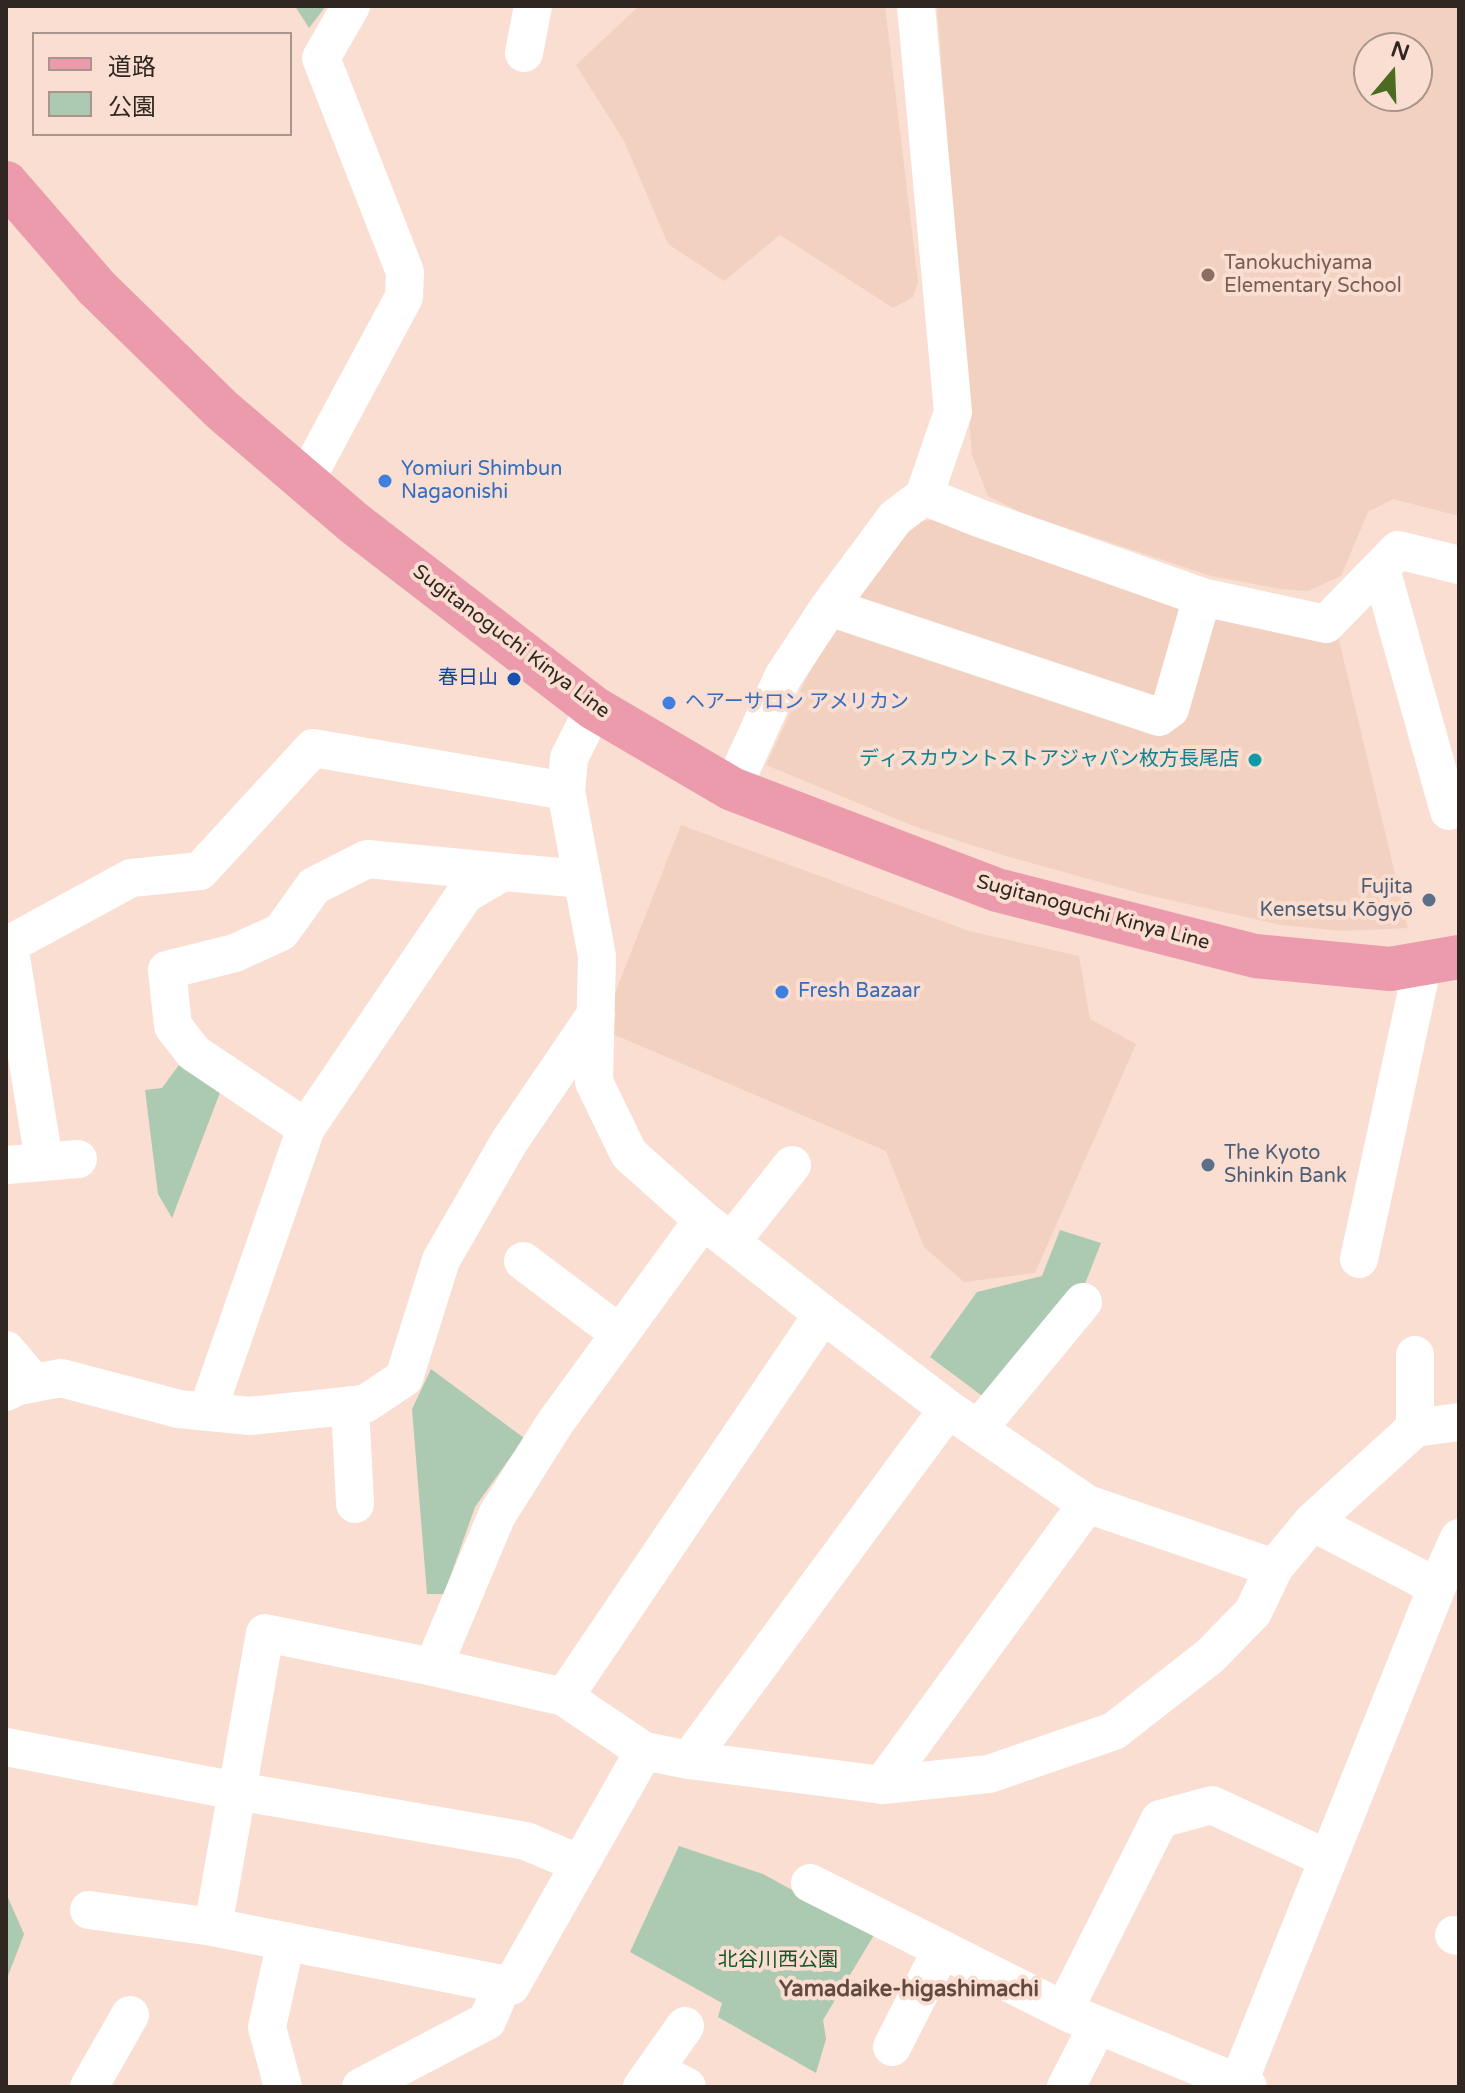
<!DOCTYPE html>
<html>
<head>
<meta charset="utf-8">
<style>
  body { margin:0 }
  #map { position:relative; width:1465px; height:2093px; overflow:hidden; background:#f9ded1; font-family:"Varela Round","Noto Sans JP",sans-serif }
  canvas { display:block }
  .frame { position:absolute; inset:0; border:8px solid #312722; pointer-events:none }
  .legend { position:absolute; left:32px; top:32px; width:260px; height:104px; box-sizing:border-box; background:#f9ded1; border:2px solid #a9958b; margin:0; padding:10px 14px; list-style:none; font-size:24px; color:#312722 }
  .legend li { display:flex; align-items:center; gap:16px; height:40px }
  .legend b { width:40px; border:2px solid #a9958b }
  .north { position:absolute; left:1353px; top:32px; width:80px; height:80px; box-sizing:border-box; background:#f9ded1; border:2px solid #a9958b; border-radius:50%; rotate:19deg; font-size:22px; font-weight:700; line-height:32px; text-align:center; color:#312722 }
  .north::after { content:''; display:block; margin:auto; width:28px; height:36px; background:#4b6b21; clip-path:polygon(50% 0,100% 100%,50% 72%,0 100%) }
</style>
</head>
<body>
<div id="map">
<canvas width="1465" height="2093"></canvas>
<div class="frame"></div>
<ul class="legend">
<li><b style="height:10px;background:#eb9bab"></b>道路</li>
<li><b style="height:22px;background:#acc9b1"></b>公園</li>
</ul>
<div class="north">N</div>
</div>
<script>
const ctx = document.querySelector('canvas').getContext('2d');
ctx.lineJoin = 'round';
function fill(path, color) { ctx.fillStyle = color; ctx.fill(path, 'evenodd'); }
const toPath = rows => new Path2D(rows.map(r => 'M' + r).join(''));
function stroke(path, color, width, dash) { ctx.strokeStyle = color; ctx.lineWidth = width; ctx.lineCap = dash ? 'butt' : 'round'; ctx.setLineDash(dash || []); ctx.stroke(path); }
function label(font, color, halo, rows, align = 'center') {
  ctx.font = font + ' "Varela Round","Noto Sans JP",sans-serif'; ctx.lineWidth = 8; ctx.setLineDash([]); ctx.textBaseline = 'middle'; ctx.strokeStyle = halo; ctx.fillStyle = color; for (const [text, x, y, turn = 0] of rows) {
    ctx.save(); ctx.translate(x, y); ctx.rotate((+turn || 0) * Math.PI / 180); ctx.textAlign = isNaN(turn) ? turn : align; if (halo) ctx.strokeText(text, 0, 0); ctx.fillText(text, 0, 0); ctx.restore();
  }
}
fill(toPath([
  [639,6,885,6,918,282,913,297,893,308,780,235,724,281,668,244,624,141,576,65],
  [937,6,1459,6,1459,516,1393,499,1368,512,1341,576,1308,591,1281,589,1211,576,1022,513,988,496,972,455],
  [1369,48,1417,48,1417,96,1369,96],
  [934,519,1337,632,1408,928,1342,931,1281,925,1139,893,1006,856,916,827,766,765,811,668,852,597,908,524],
  [681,825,969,931,1079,956,1090,1019,1136,1044,1035,1273,964,1282,924,1247,886,1151,601,1029]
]), '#f2d1c1');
fill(toPath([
  [295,6,326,6,309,28],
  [179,1065,221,1090,172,1218,158,1194,145,1090,162,1088],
  [1060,1230,1101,1243,1081,1294,985,1398,930,1357,977,1292,1042,1276],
  [431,1369,524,1438,475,1507,444,1594,427,1594,412,1409],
  [679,1846,763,1874,874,1935,823,2020,826,2039,816,2073,718,2017,722,2003,630,1952],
  [6,1893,24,1934,6,1981]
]), '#acc9b1');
stroke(toPath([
  [524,53,533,6],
  [305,481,404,297,405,272,321,58,351,6],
  [924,496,979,518,1202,597,1326,624,1398,550,1459,565],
  [1381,569,1449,811],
  [829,607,1159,717,1170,709,1202,597],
  [594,708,569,758,566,791,597,956,594,1082,629,1154,703,1220,823,1314,948,1409,1087,1504,1274,1568],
  [732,789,783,677,829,607,895,518,924,496,953,412,916,6],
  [9,945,44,1161],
  [6,946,131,878,200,871,313,748,566,791],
  [306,1128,194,1053,173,1026,167,970,235,953,281,932,314,886,367,859,503,872],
  [7,1165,78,1159],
  [731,1242,792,1165],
  [1359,1259,1423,963],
  [523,1261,620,1334],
  [6,1350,34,1383],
  [6,1392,18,1386,61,1378,179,1409,250,1416,365,1404,404,1378,441,1260,509,1142,596,1014],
  [350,1405,355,1504],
  [207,1412,306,1128,465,894,503,872,583,879],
  [1415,1428,1415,1355],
  [978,1429,1083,1302],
  [1437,1587,1459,1538],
  [433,1667,497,1515,555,1423,703,1220],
  [564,1697,823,1314],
  [6,1747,237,1791,526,1841,580,1864],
  [644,1751,511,1986,213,1927,265,1633,433,1667,564,1697,644,1751,689,1760,882,1785,989,1774,1114,1731,1210,1656,1253,1612,1274,1568,1312,1522,1415,1428,1459,1422],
  [689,1760,948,1409],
  [882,1785,1087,1504],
  [810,1883,1071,2014,1248,2087],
  [89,1910,213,1927],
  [1454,1935,1459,1936],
  [1064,2010,1160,1819,1212,1805,1328,1859],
  [892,2047,942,1949],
  [654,2070,687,2087],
  [1238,2084,1437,1587,1312,1522],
  [89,2087,130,2015],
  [283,2087,267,2027,286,1941],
  [361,2087,487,2021,503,1984],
  [642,2087,685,2026],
  [1066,2087,1098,2025]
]), '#fff', 38);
stroke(toPath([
  [6,183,97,288,222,410,354,523,594,708,732,789,997,890,1255,956,1390,969,1459,957]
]), '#eb9bab', 44);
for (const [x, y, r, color] of [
  [1208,275,8,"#8d6e63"],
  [385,481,8,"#3f7fe0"],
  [514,679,8,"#1a4fb4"],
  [669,703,8,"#3f7fe0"],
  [1255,760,8,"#0f9aa8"],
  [1429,900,8,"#5c6f8a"],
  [782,992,8,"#3f7fe0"],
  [1208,1165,8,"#5c6f8a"]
]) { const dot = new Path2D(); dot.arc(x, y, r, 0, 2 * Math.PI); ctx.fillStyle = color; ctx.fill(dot); stroke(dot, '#f9ded1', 3); }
label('20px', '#785e54', '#f9ded1', [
  ["Tanokuchiyama",1224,264],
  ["Elementary School",1224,287]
], 'left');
label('20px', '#366cbe', '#f9ded1', [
  ["Yomiuri Shimbun",401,470],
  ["Nagaonishi",401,493],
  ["ヘアーサロン アメリカン",685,703],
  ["Fresh Bazaar",798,992]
], 'left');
label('20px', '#312722', '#f9ded1', [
  ["Sugitanoguchi Kinya Line",511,642,37],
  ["Sugitanoguchi Kinya Line",1093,913,15]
]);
label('20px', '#164399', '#f9ded1', [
  ["春日山",498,679]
], 'right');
label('20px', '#0d838f', '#f9ded1', [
  ["ディスカウントストアジャパン枚方長尾店",1239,760]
], 'right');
label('20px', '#4e5e75', '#f9ded1', [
  ["Fujita",1413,888],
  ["Kensetsu Kōgyō",1413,911],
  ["The Kyoto",1224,1154,"left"],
  ["Shinkin Bank",1224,1177,"left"]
], 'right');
label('20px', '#17552a', '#f9ded1', [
  ["北谷川西公園",778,1961]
]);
label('bold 22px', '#624c41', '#f9ded1', [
  ["Yamadaike-higashimachi",909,1990]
]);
</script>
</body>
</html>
